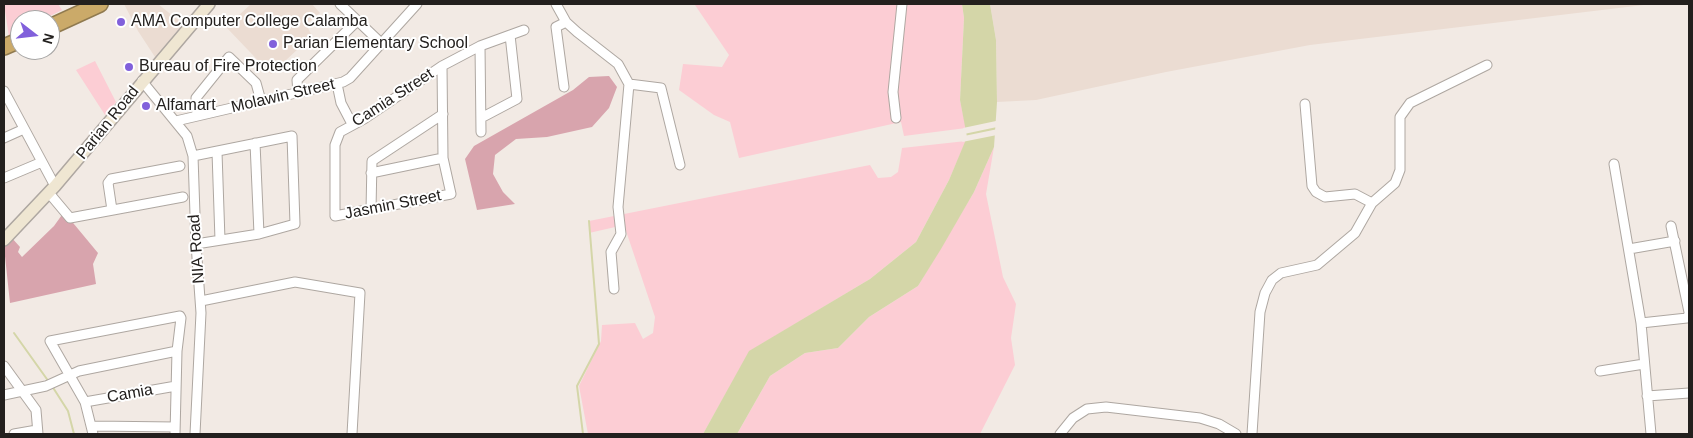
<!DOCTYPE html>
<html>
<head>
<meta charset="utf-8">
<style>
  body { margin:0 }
  #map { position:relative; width:1693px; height:438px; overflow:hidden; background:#f2eae4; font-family:Arial,sans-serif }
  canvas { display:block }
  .frame { position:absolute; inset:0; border:5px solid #23201e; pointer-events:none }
  .north { position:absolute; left:10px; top:10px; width:50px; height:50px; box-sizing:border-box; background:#fff; border:1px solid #a7a6a5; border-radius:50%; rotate:106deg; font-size:14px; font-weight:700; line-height:20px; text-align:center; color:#23201e }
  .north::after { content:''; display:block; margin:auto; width:18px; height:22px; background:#8160db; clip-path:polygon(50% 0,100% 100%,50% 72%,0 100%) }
</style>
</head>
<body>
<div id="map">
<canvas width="1693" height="438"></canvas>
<div class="frame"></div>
<div class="north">N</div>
</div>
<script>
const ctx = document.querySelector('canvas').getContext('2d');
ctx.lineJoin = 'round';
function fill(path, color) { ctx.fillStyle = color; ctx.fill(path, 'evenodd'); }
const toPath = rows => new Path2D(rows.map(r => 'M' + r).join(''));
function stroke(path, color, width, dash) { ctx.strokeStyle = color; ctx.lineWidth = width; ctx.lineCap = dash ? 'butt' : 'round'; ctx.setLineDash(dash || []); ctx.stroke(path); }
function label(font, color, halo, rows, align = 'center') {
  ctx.font = font + ' Arial,sans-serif'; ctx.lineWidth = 4; ctx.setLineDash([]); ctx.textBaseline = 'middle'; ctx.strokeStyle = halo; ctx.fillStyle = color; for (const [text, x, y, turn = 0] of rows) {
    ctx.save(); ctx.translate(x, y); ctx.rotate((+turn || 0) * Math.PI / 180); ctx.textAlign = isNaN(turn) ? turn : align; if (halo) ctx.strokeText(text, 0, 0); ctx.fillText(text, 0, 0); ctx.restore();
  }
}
fill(toPath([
  [124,4,158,4,183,24,155,57,138,31],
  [251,4,312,4,320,13,306,24,312,36,271,74,226,27],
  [990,4,1652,4,1310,45,1166,72,1036,100,997,102,996,40]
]), '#ebdcd2');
fill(toPath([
  [4,4,58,4,62,10,42,20,20,20,20,31,9,37],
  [688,4,962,4,964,18,960,100,966,128,904,136,901,122,739,158,730,122,714,115,679,90,683,64,722,67,729,55,695,5],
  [95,61,116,102,105,115,76,70],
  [966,141,949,180,916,242,870,279,750,351,703,434,588,434,579,386,601,341,602,325,635,323,643,339,653,333,655,317,624,225,589,233,589,221,870,165,878,178,891,177,898,172,902,148],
  [994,147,986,194,1003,277,1016,304,1011,338,1015,365,980,434,737,434,770,376,805,353,838,348,869,317,918,286,974,192]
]), '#fccdd4');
fill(toPath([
  [609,76,617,87,609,108,592,127,547,137,516,139,495,155,493,174,503,192,515,204,477,210,465,159,474,146,573,90,589,77],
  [64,212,98,253,93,264,96,284,10,303,4,247,11,237,20,247,18,252,22,257,54,226]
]), '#d8a4ad');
fill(toPath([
  [962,4,990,4,996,40,997,102,994,147,974,192,941,249,918,286,869,317,838,348,805,353,770,376,737,434,703,434,749,351,870,279,916,242,949,180,967,137,960,100,964,18]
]), '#d4d6a8');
fill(toPath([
  [996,121,997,127,964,134,963,128],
  [998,129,997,135,962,142,964,136]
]), '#f2eae4');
stroke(toPath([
  [14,333,49,382],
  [52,386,68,411,74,434],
  [583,434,577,386,599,344,589,221]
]), '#d4d6a8', 2);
const street = toPath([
  [340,4,381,43],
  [556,4,566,22,577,32,618,64,629,84,618,207,621,234,611,252,614,289],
  [480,46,481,132],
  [442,66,443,158,451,194,335,216,335,145,340,132,364,119,442,66,480,46,524,30],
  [142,81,187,136,193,156,196,244,201,313,195,434],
  [337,84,341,103,352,124],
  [629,84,661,88,680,165],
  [564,87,556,27,566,22],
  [4,91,55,186],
  [298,93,297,80,357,21],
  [1305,104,1312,186,1316,192,1325,197,1355,194,1372,203],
  [197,115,196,98,229,57,256,83,261,101],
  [481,118,517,99,510,35],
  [896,118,893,92,902,4],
  [176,121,343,82,350,78,417,4],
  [4,138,24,129],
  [255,143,259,234],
  [217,152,220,240],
  [193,156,292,136,295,224,259,234,196,244],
  [1614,164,1641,323,1651,434],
  [371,173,443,158],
  [4,178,42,162],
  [49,193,70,218,183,197],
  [112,210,108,183,111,179,180,166],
  [371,210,372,161,443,114],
  [1671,226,1689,312],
  [1629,249,1675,241],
  [201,301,295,282,360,293,352,434],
  [1641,323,1687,318,1689,314],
  [4,366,36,410,38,434],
  [1600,371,1644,364],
  [4,395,46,386,79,371,177,351],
  [1647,396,1689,393],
  [85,402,176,386],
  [93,426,175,427],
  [14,434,37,430],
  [93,434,85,402,50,341,180,316,181,318,177,351,175,434],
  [1060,434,1073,418,1087,409,1106,407,1200,418,1219,424,1236,434],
  [1252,434,1260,312,1265,293,1272,280,1281,273,1317,265,1355,233,1372,203,1395,183,1400,170,1400,117,1410,103,1487,65]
]);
const secondary = toPath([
  [4,240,55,186,209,4]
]);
const highway = toPath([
  [50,27,100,4],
  [4,47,20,40]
]);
stroke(street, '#aea7a1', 11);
stroke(secondary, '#aea7a1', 14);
stroke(highway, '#907a4f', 18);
stroke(street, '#fff', 9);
stroke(secondary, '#efe6d2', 11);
stroke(highway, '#cbaa69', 15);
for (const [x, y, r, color] of [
  [121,22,5,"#8160db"],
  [273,44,5,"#8160db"],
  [129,67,5,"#8160db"],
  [146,106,5,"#8160db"]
]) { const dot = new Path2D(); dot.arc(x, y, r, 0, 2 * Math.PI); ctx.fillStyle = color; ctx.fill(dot); stroke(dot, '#fff', 2); }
label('16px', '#23201e', '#fff', [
  ["AMA Computer College Calamba",131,22],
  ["Parian Elementary School",283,44],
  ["Bureau of Fire Protection",139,67],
  ["Alfamart",156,106]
], 'left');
label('16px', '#23201e', '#fff', [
  ["Molawin Street",283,96,-13],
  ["Camia Street",393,98,-33],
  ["Parian Road",108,123,-51],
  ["Jasmin Street",393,205,-11],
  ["NIA Road",197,249,-94],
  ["Camia",130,394,-10]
]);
</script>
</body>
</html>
